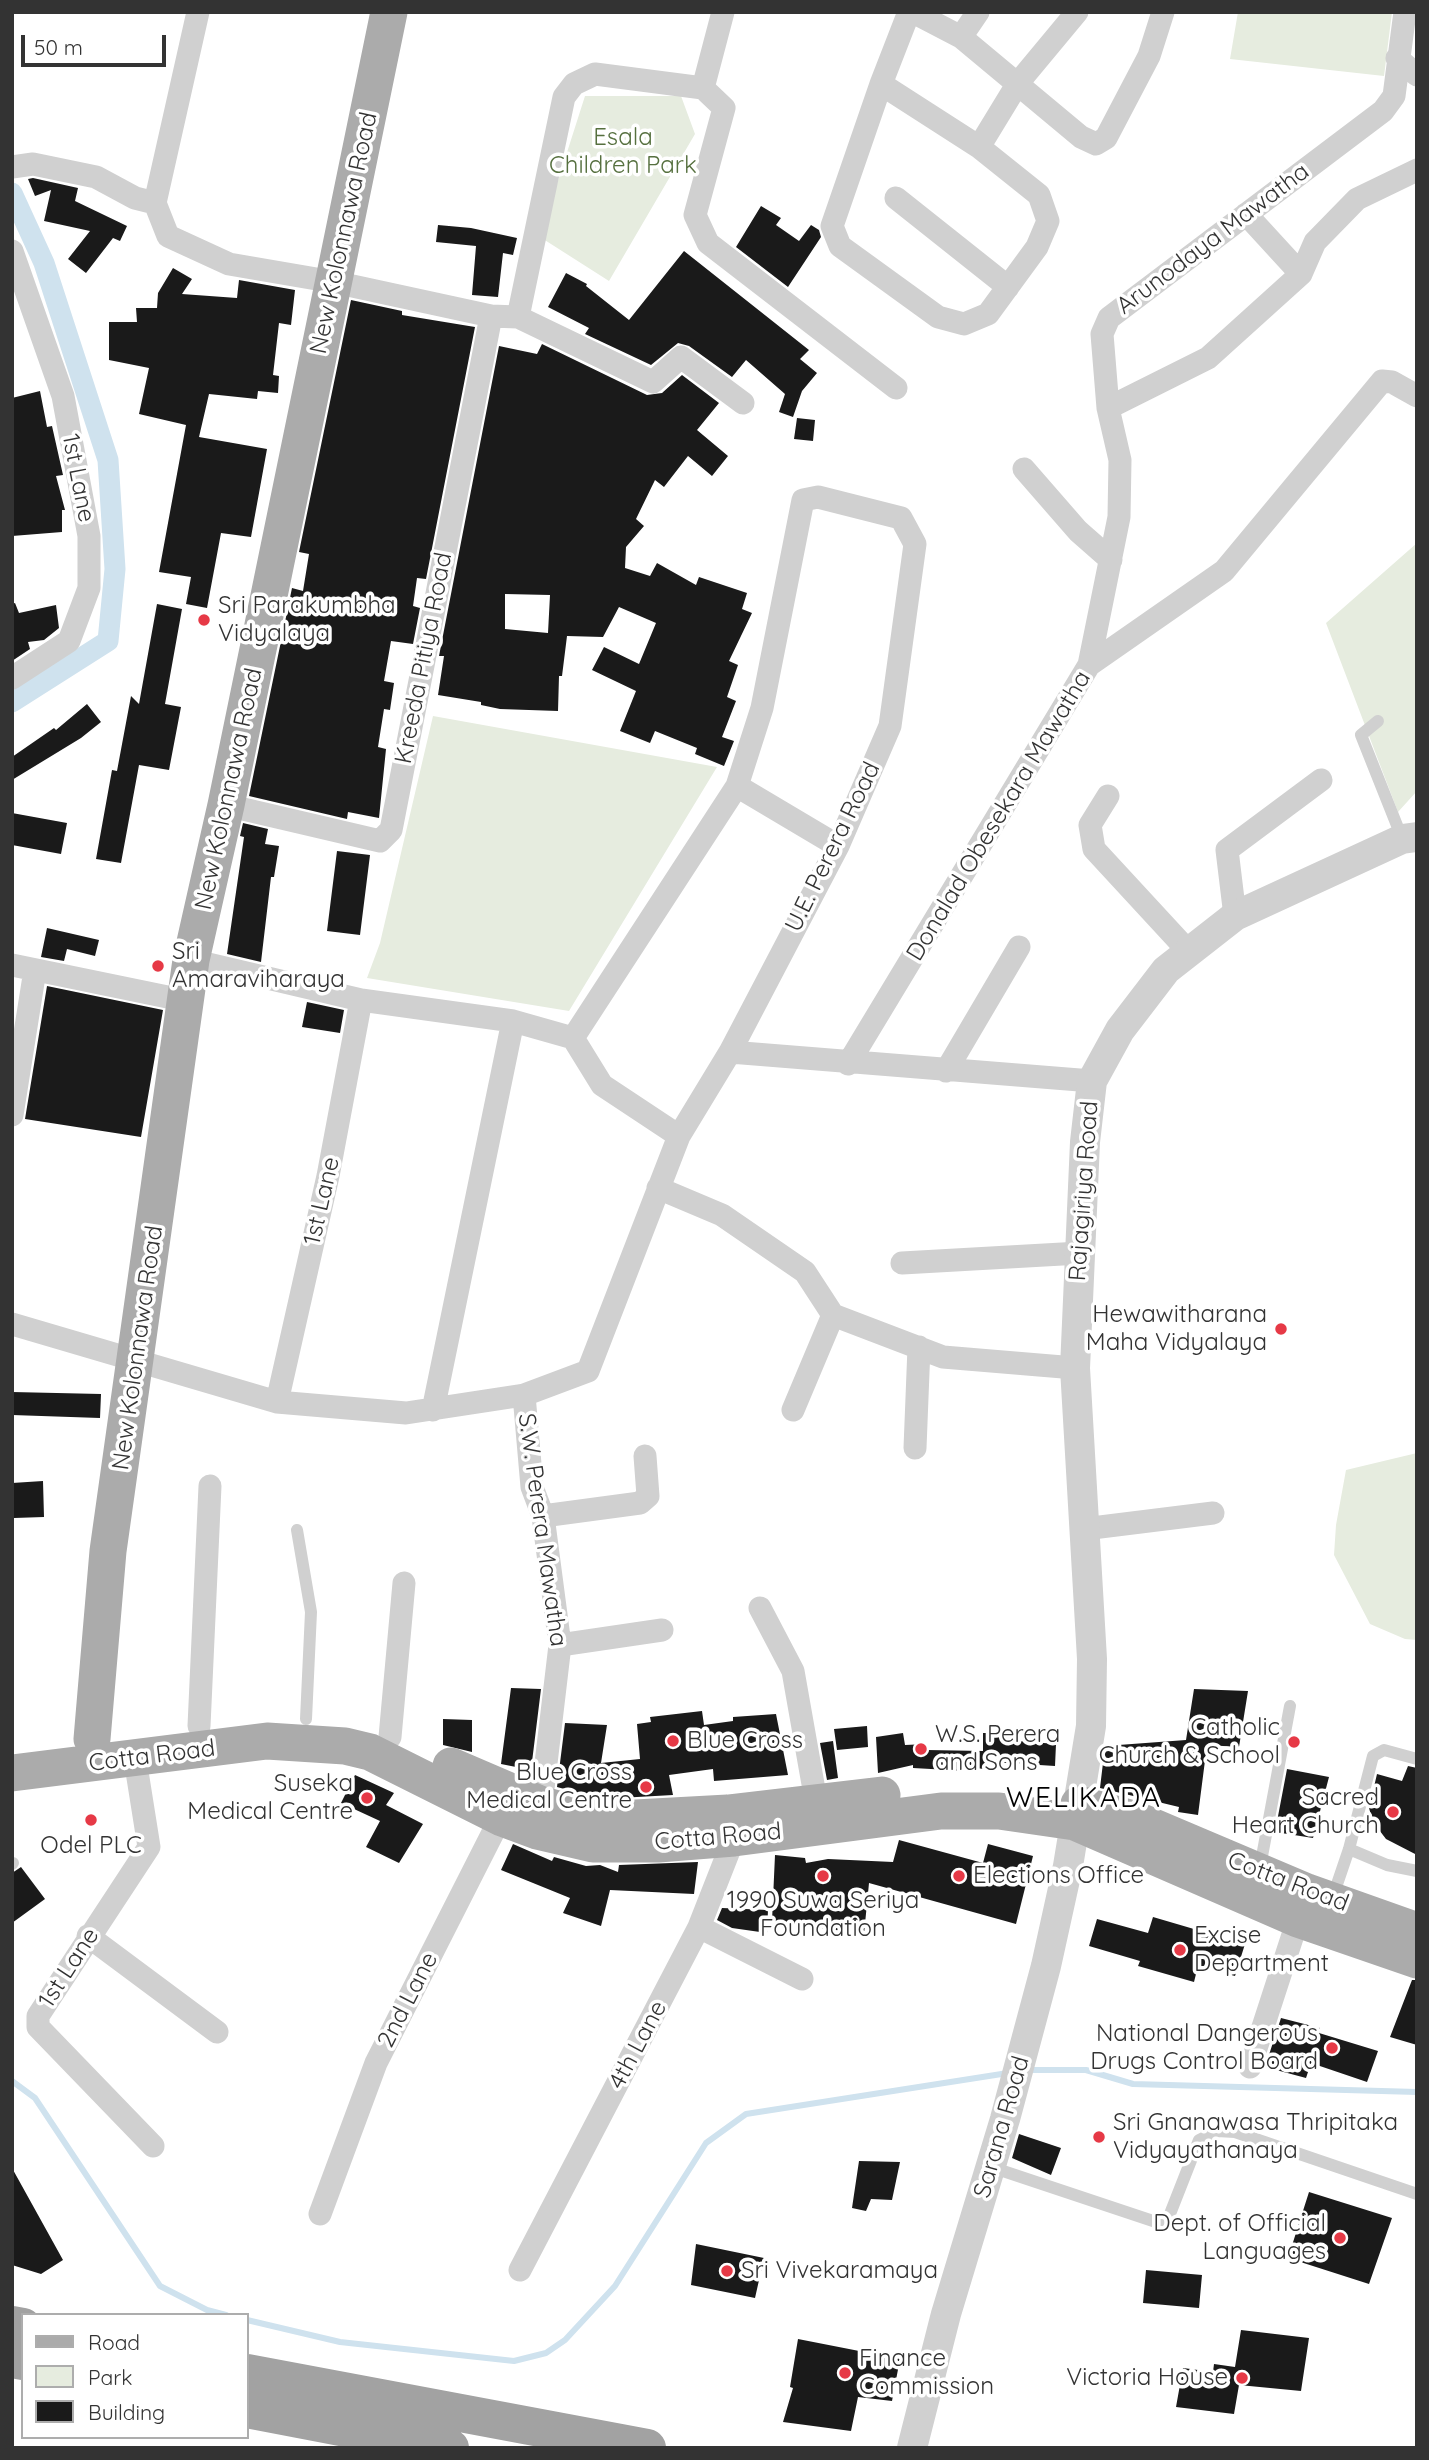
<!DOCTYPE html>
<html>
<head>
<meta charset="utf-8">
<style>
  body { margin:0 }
  #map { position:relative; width:1429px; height:2460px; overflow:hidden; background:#fff; font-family:Quicksand,sans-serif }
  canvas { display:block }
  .frame { position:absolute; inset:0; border:14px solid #333; pointer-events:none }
  .legend { position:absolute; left:21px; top:2313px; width:228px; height:126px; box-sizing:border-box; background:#fff; border:2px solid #adadad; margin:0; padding:9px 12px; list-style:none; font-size:21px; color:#333 }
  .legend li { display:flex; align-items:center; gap:14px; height:35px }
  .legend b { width:35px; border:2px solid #adadad }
  .scale { position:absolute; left:21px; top:35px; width:145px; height:32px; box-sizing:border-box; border:4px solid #333; border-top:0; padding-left:9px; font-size:21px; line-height:24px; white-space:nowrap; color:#333; -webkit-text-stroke:5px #fff; paint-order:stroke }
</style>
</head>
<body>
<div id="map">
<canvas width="1429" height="2460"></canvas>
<div class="frame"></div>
<ul class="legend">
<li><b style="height:9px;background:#ababab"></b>Road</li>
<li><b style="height:19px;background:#e6ecdf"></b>Park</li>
<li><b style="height:19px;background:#1a1a1a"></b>Building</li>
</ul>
<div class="scale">50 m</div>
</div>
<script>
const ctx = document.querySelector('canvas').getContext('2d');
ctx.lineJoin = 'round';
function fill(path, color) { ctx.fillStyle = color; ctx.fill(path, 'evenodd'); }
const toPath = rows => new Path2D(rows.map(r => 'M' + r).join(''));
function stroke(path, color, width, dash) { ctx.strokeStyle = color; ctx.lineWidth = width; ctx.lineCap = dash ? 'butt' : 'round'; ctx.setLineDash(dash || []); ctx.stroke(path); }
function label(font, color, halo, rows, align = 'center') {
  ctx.font = font + ' Quicksand,sans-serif'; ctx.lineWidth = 7; ctx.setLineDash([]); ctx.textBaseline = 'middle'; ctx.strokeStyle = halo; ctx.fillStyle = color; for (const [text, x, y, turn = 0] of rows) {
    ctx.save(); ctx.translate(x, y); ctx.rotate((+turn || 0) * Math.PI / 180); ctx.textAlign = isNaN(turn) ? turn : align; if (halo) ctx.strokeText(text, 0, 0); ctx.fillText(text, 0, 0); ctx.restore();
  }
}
fill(toPath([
  [1238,12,1392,12,1384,76,1230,59],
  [585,96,681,96,695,134,609,281,540,237],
  [1417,543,1417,791,1398,812,1326,623],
  [433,716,717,767,569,1011,367,978,380,943],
  [1417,1453,1417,1640,1405,1639,1370,1624,1334,1555,1336,1525,1346,1470]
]), '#e6ecdf');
stroke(toPath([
  [1025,2070,1086,2070,1133,2084,1417,2092],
  [12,2081,35,2098,160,2286,207,2310,226,2315],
  [247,2320,340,2342,514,2361,546,2353,565,2340,615,2286,706,2143,746,2114,1008,2073]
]), '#cfe2ee', 6);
stroke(toPath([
  [12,193,44,263,108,460,115,569,108,641,12,702]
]), '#cfe2ee', 21);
fill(toPath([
  [33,178,78,188,75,201,127,226,120,241,113,238,86,273,68,259,90,231,44,221,51,190,35,196,28,179],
  [761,206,781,218,776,225,799,241,811,225,819,230,821,237,788,287,736,247],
  [438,225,471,228,517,238,513,255,503,253,498,297,472,295,476,246,436,242],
  [684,251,809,350,800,359,817,373,802,391,793,417,779,412,785,394,746,360,732,377,689,346,678,343,651,365,585,334,589,328,548,307,566,273,587,284,586,286,629,320],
  [173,268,192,279,182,294,237,298,239,280,295,290,291,325,279,323,273,375,279,376,278,393,258,391,257,399,209,394,199,437,267,449,251,537,221,533,207,608,186,604,191,577,159,572,186,425,139,414,149,368,109,360,109,322,137,322,136,308,157,308,158,293],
  [351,300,402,311,402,315,475,327,426,579,417,578,413,606,420,608,413,644,391,641,384,681,394,683,390,710,384,709,378,747,386,749,379,818,348,812,347,819,249,796,292,588,303,591,309,554,299,552],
  [542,344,647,395,662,393,682,375,719,403,697,430,728,456,712,476,688,456,664,487,655,480,636,519,644,526,626,547,625,568,650,576,657,563,696,585,699,577,747,593,742,609,752,613,729,661,738,665,727,697,736,701,722,737,734,741,724,766,695,754,697,748,655,731,650,743,620,731,636,691,592,670,604,647,639,664,656,623,619,607,603,637,567,636,562,676,559,676,558,711,500,709,481,705,481,702,438,695,444,656,439,656,499,346,537,354],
  [505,594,550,595,548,633,505,629],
  [40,391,47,427,52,426,63,475,56,476,65,510,62,510,62,532,12,536,12,398],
  [797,418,815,420,813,441,794,439],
  [15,603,19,613,56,605,59,628,44,640,28,642,30,649,12,661,12,604],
  [157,604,182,609,165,704,181,707,169,770,139,765,121,863,96,859,112,770,117,771,131,696,139,704],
  [87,704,101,722,81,738,12,780,12,757,54,728,56,730],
  [12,813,67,823,61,854,12,845],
  [243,823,268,829,265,844,279,846,274,877,271,877,261,962,227,954,244,837,240,836],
  [337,851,370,855,360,935,327,931],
  [47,928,99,940,95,956,67,949,64,961,41,957],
  [47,986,163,1010,141,1137,25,1119],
  [307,1002,344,1010,340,1033,302,1027],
  [12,1392,101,1394,100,1418,12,1415],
  [43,1481,44,1517,14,1518,12,1483],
  [511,1688,541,1689,531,1770,501,1764],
  [1194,1689,1248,1691,1239,1747,1207,1745,1198,1815,1178,1812,1179,1807,1100,1788,1105,1746,1186,1740],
  [702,1711,704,1725,733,1721,733,1717,776,1714,788,1775,714,1781,713,1769,669,1775,673,1795,601,1799,557,1787,565,1723,607,1725,601,1763,640,1759,637,1724,651,1722,650,1717],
  [443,1719,472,1720,472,1752,443,1745],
  [867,1726,868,1747,837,1750,834,1729],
  [903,1733,905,1745,927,1744,927,1750,983,1751,983,1733,1008,1733,1007,1740,1056,1744,1055,1766,993,1762,993,1770,967,1767,967,1771,913,1768,913,1765,878,1773,876,1737],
  [833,1741,838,1778,827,1780,820,1743],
  [1408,1766,1417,1768,1417,1855,1386,1839,1373,1822,1369,1808,1377,1774,1402,1781],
  [1287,1769,1329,1777,1313,1838,1275,1832],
  [355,1775,394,1793,386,1805,423,1824,399,1863,366,1847,380,1821,341,1803],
  [899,1840,983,1863,988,1844,1033,1856,1016,1924,869,1883,864,1934,772,1921,775,1855,805,1858,806,1863,828,1859,893,1862],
  [513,1844,552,1861,554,1857,586,1866,600,1865,618,1872,619,1865,698,1862,694,1894,610,1890,601,1926,563,1913,570,1898,501,1870],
  [21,1867,45,1899,12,1923,12,1873],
  [722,1908,768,1910,767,1933,732,1928,717,1920],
  [1153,1917,1245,1944,1235,1976,1198,1966,1194,1982,1138,1966,1140,1961,1089,1946,1097,1919,1148,1933],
  [1412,1980,1417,1980,1417,2045,1390,2037],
  [1281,2018,1320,2028,1319,2033,1378,2051,1367,2082,1311,2063,1306,2078,1265,2067],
  [1019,2134,1061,2148,1051,2175,1012,2158],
  [859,2161,900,2162,892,2200,871,2199,866,2211,852,2208],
  [12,2168,63,2260,41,2274,12,2265],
  [1309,2192,1392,2218,1369,2284,1288,2258],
  [696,2244,764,2258,755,2298,691,2285],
  [1146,2270,1202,2275,1199,2308,1143,2303],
  [1241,2330,1309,2338,1301,2391,1239,2385,1234,2414,1176,2407,1183,2368,1213,2372,1214,2364,1235,2367],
  [798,2339,900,2359,892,2401,858,2397,851,2431,783,2422,793,2388,790,2387]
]), '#1a1a1a');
stroke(toPath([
  [1378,721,1361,735,1402,838],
  [297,1530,311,1612,306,1719],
  [1349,1849,1387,1865,1417,1871],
  [12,1864,13,1863],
  [1260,1867,1290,1706],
  [1332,1899,1349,1849,1373,1756,1384,1750,1417,1759],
  [991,2167,1159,2223,1168,2219,1199,2140,1217,2131,1235,2132,1417,2194]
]), '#d0d0d0', 12);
stroke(toPath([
  [198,12,155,203,168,236,229,264,334,282,491,316,518,317,653,382,681,357,743,403],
  [913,12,961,37,1081,137,1096,144,1106,138,1149,56,1163,12],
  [961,37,978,12],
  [1397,58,1417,75],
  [881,84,979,147,1039,195,1048,221,1037,247,988,314,964,324,938,317,840,246,832,226,881,84,909,12],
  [703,88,724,108,695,215,708,243,896,388],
  [703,88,723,12],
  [979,147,1018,83,1077,12],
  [12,167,33,164,96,177,135,198,155,203],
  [896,198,1008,287],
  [1246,214,1301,274],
  [12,251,63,396,89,536,89,588,69,641,12,678],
  [518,317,564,97,574,84,595,74,703,88],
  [1108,408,1208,358,1301,274,1315,242,1357,199,1417,170],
  [1024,469,1078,531,1111,560],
  [1089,665,1119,517,1120,460,1108,408,1102,334,1109,318,1383,111,1394,96,1405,12],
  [737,786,838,846],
  [1108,796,1090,825,1094,849,1190,953],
  [226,805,380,841,391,830,491,316],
  [1235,916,1227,850,1321,780],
  [191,960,361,1000,513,1021,573,1038,602,1085,679,1136],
  [12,965,187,1001],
  [730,1052,1092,1081],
  [848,1064,1089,665,1224,571,1382,381,1392,382,1417,396],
  [946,1071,1019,947],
  [12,1115,35,970],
  [658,1188,722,1215,805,1272,833,1315,943,1357,1075,1368],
  [902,1263,1080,1253],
  [12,1324,277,1402,406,1413,524,1395,588,1371,679,1136,730,1052,838,846,890,726,915,544,901,518,818,497,803,500,762,708,737,786,573,1038],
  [524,1395,532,1487,543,1516,560,1645,540,1814],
  [277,1402,328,1176,361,1000],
  [433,1410,513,1021],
  [793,1410,833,1315],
  [915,1448,919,1347],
  [543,1516,640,1503,648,1496,645,1456],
  [1084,1529,1213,1513],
  [760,1608,793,1671,816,1801],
  [560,1645,662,1630],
  [199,1726,210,1486],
  [390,1737,404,1583],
  [135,1759,149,1847,38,2016,38,2027,153,2146],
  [699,1927,802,1979],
  [88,1936,217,2032],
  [1250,2067,1302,1907],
  [320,2214,376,2063,506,1807],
  [520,2270,699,1927,734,1838,731,1827]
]), '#d0d0d0', 23);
stroke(toPath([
  [912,2448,946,2314,1005,2119,1046,1966,1068,1866,1091,1726,1092,1659,1075,1368,1085,1142,1092,1081,1120,1030,1166,970,1235,916,1402,839,1417,837]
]), '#d0d0d0', 30);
stroke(toPath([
  [92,1739,108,1551,191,960,226,805,389,12],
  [451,1766,542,1805,599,1820,728,1813,882,1795],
  [12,1773,267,1741,345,1746,370,1752,502,1818,537,1831,593,1844,658,1844,734,1838,941,1811,999,1811,1075,1822,1298,1919,1417,1960],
  [1079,1804,1137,1820,1307,1892,1417,1931]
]), '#ababab', 37);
stroke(toPath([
  [12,2325,23,2327],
  [12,2359,23,2361],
  [247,2373,647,2448],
  [247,2409,450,2448]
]), '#a2a2a2', 38);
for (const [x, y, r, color] of [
  [204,620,7,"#e63946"],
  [158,966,7,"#e63946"],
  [1281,1329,7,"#e63946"],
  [673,1741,7,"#e63946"],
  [1294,1742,7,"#e63946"],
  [921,1749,7,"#e63946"],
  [646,1787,7,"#e63946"],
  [367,1798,7,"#e63946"],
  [1393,1812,7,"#e63946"],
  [91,1820,7,"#e63946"],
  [823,1876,7,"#e63946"],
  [959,1876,7,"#e63946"],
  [1180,1950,7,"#e63946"],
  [1332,2048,7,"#e63946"],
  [1099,2137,7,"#e63946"],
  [1340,2238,7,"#e63946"],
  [727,2271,7,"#e63946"],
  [845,2373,7,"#e63946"],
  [1242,2378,7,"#e63946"]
]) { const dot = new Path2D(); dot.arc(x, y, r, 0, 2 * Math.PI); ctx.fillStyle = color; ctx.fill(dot); stroke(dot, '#fff', 2.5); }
label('24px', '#56703f', '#fff', [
  ["Esala",623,138],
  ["Children Park",623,166]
]);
label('24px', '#333', '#fff', [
  ["New Kolonnawa Road",344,233,-78],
  ["Arunodaya Mawatha",1213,239,-37],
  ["1st Lane",78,478,79],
  ["Kreeda Pitiya Road",424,658,-79],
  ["New Kolonnawa Road",229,789,-78],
  ["Donalad Obesekara Mawatha",999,816,-59],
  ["U.E. Perera Road",833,847,-64],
  ["Rajagiriya Road",1084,1191,-86],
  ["1st Lane",322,1201,-77],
  ["New Kolonnawa Road",138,1348,-82],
  ["S.W. Perera Mawatha",542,1530,82],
  ["Cotta Road",152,1756,-7],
  ["Cotta Road",718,1837,-5],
  ["Cotta Road",1288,1882,21],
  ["1st Lane",69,1968,-57],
  ["2nd Lane",408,2000,-63],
  ["4th Lane",638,2045,-62],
  ["Sarana Road",1002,2127,-74]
]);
label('24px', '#333', '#fff', [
  ["Sri Parakumbha",218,606],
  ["Vidyalaya",218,634],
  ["Sri",172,952],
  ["Amaraviharaya",172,980],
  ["Hewawitharana",1267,1315,"right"],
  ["Maha Vidyalaya",1267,1343,"right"],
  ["Catholic",1280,1728,"right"],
  ["Church & School",1280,1756,"right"],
  ["W.S. Perera",935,1735],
  ["and Sons",935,1763],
  ["Blue Cross",687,1741],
  ["Blue Cross",632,1773,"right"],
  ["Medical Centre",632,1801,"right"],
  ["Suseka",353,1784,"right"],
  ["Medical Centre",353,1812,"right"],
  ["Sacred",1379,1798,"right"],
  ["Heart Church",1379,1826,"right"],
  ["Odel PLC",91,1846,"center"],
  ["Elections Office",973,1876],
  ["1990 Suwa Seriya",823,1901,"center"],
  ["Foundation",823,1929,"center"],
  ["Excise",1194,1936],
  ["Department",1194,1964],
  ["National Dangerous",1318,2034,"right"],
  ["Drugs Control Board",1318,2062,"right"],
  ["Sri Gnanawasa Thripitaka",1113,2123],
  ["Vidyayathanaya",1113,2151],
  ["Dept. of Official",1326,2224,"right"],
  ["Languages",1326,2252,"right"],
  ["Sri Vivekaramaya",741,2271],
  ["Finance",859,2359],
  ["Commission",859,2387],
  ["Victoria House",1228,2378,"right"]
], 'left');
ctx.letterSpacing = '2px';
label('28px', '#000', '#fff', [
  ["WELIKADA",1084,1799]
]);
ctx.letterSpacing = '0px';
</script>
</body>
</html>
